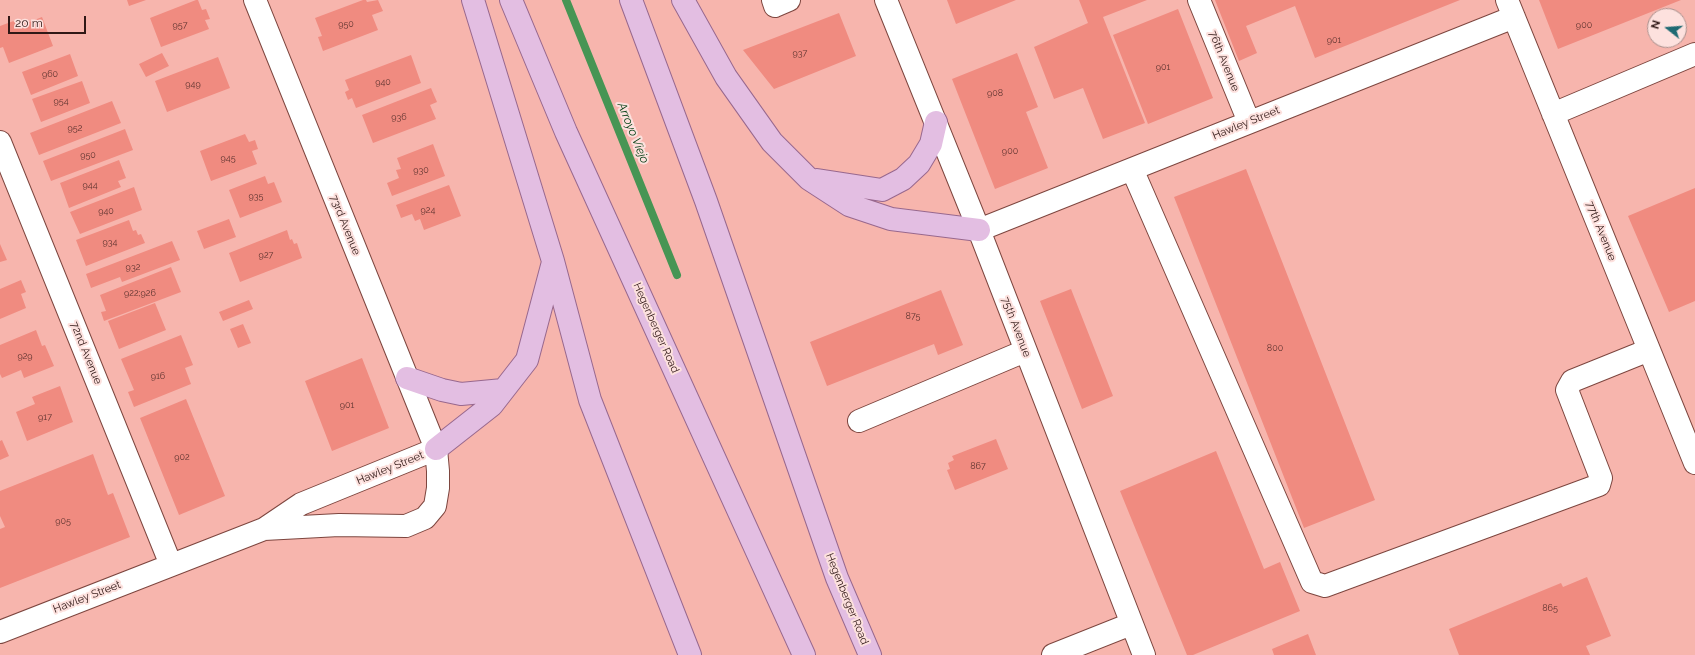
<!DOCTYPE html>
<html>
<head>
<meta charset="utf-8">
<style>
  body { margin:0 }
  #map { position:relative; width:1695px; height:655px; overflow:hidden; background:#f7b5ad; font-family:Raleway,sans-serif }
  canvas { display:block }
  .north { position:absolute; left:1647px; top:8px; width:40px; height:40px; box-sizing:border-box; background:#fde1de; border:1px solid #ab918e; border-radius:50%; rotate:287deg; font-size:11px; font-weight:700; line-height:16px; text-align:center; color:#301816 }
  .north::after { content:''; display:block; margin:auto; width:14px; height:18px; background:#1f6a73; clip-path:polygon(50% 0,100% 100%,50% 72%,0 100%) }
  .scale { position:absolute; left:8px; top:16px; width:78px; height:18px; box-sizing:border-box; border:2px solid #301816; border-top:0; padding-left:5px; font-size:12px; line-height:14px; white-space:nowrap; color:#301816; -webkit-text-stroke:3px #fde1de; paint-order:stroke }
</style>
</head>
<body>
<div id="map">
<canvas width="1695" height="655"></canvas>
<div class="north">N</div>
<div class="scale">20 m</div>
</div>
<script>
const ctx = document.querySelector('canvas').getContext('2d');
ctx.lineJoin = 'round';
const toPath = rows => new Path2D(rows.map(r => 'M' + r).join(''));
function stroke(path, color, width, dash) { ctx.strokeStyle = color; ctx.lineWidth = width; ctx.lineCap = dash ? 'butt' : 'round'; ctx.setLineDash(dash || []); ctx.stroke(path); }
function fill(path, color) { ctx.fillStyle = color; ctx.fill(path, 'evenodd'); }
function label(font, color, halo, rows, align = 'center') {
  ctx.font = font + ' Raleway,sans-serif'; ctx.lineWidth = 4; ctx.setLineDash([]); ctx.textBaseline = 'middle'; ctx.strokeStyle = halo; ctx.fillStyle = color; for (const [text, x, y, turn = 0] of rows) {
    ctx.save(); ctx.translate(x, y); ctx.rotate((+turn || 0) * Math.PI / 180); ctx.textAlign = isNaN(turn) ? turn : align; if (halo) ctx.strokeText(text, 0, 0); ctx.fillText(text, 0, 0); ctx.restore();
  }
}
stroke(toPath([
  [566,0,677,275]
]), '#479554', 8);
fill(toPath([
  [127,0,146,0,129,6],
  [196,0,198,0,202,10,206,9,210,19,205,20,209,29,161,47,150,18],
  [363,0,366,0,367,2,378,0,383,11,372,15,378,30,323,51,318,37,322,36,315,18],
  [947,0,1016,0,956,24],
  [1079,0,1147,0,1103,17,1145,123,1103,139,1083,88,1054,99,1034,47,1088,23],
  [1215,0,1460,0,1315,58,1295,6,1246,26,1257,53,1239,61],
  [1539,0,1681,0,1558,49],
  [1178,9,1213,98,1148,124,1113,35],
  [839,13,856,56,774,89,743,50],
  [42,17,53,46,9,63,3,47,0,48,0,26,19,19,22,25],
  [162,53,169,66,146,77,139,64],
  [1017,53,1038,107,1026,112,1048,168,995,189,952,79],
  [70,54,78,76,31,95,22,72],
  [411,55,421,83,356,108,352,98,348,100,345,92,349,90,345,80],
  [218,57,230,88,167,112,155,81],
  [82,81,90,103,41,122,32,99],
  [431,88,437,102,430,105,436,119,373,143,362,115],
  [112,101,121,123,39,155,30,133],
  [125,129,133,150,51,181,43,161],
  [245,134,249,142,255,140,258,149,252,151,257,164,211,181,200,151],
  [433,144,445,176,392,196,387,183,399,178,396,170,401,169,397,158],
  [119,160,126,178,118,181,121,187,69,208,60,183],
  [1246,169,1375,500,1304,528,1174,197],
  [265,176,268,184,274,182,282,202,240,218,229,190],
  [449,185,461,216,424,230,420,219,415,221,412,214,401,218,396,205],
  [134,187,142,210,80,234,70,212],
  [1695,188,1695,301,1669,312,1628,216],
  [229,219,236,237,204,249,197,231],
  [129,220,133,231,136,230,138,235,141,234,145,243,86,266,76,240],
  [287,230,290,240,292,239,294,244,297,243,302,258,240,282,229,253],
  [172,241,180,260,122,282,120,277,91,288,86,274],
  [0,244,7,260,0,262],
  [171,267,181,292,104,321,101,312,106,311,100,295],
  [21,280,26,292,21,294,26,308,0,319,0,289],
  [1071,289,1113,396,1082,409,1040,301],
  [941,290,963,345,938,355,934,344,827,386,810,342],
  [249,300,253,309,223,321,219,312],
  [155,303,166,330,119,349,108,321],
  [243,324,251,343,238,348,230,329],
  [36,330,42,346,45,345,54,366,24,378,21,370,2,378,0,374,0,345],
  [181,335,193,365,185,368,191,384,134,407,128,392,134,390,121,359],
  [362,358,389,428,332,451,305,381],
  [60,386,73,422,27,441,16,412,35,404,32,397],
  [186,399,225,496,179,515,140,418],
  [996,439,1008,469,955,490,947,470,950,469,948,463,954,460,952,456],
  [2,440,9,456,0,460,0,441],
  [1216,451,1264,569,1280,562,1300,611,1193,655,1187,655,1120,491],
  [93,454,108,495,113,493,130,537,0,588,0,529,5,527,0,516,0,491],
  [1587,577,1611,636,1586,646,1590,655,1459,655,1449,629,1561,583,1563,587],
  [1308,634,1316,655,1274,655,1272,649]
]), '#f08b80');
const minor = toPath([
  [255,0,436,449,438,471,438,488,435,506,425,518,406,526,339,525,264,529],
  [773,0,775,6,789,0],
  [886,0,979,230,1144,655],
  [1199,0,1249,122],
  [1507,0,1695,463],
  [1553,114,1695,54],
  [0,142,171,565],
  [1132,169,1312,582,1325,586,1599,485,1601,478,1567,390,1572,381,1649,350],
  [979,230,1514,17],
  [859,421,1025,351],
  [0,632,264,529,301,504,436,449],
  [1053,655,1131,624]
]);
const major = toPath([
  [473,0,553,261,590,400,690,655],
  [511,0,566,132,804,655],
  [631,0,706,201,837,578,870,655],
  [683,0,726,77,772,142,809,179,849,205,891,219,979,230],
  [817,180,882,190,903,179,919,164,931,144,936,122],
  [407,378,442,390,461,394,503,390],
  [436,449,492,405,527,360,553,262]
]);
stroke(minor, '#7d463f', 24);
stroke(major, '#98688e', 24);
stroke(minor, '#fff', 22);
stroke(major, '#e3bee2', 22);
label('9px', '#603530', null, [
  ["950",346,24],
  ["957",180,25],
  ["900",1584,25],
  ["901",1334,40],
  ["937",800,53],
  ["901",1163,67],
  ["960",50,74],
  ["940",383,82],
  ["949",193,84],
  ["908",995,93],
  ["954",61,101],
  ["936",399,117],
  ["952",75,128],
  ["900",1010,151],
  ["950",88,155],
  ["945",228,158],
  ["930",421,170],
  ["944",90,185],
  ["935",256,196],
  ["924",428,210],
  ["940",106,211],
  ["934",110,242],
  ["927",266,255],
  ["932",133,267],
  ["922;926",140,293],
  ["875",913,316],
  ["800",1275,348],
  ["929",25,356],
  ["916",158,376],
  ["901",347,405],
  ["917",45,417],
  ["902",182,457],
  ["867",978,466],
  ["905",63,521],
  ["865",1550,608]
]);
label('11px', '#301816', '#fde1de', [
  ["76th Avenue",1224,61,68],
  ["Hawley Street",1246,123,-22],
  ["73rd Avenue",345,225,68],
  ["77th Avenue",1601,231,68],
  ["75th Avenue",1016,327,69],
  ["Hegenberger Road",656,328,66],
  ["72nd Avenue",86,353,68],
  ["Hawley Street",390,468,-22],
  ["Hawley Street",87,597,-21],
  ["Hegenberger Road",847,599,68]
]);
label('italic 12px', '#013e12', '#fde1de', [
  ["Arroyo Viejo",633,133,68]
]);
</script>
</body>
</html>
